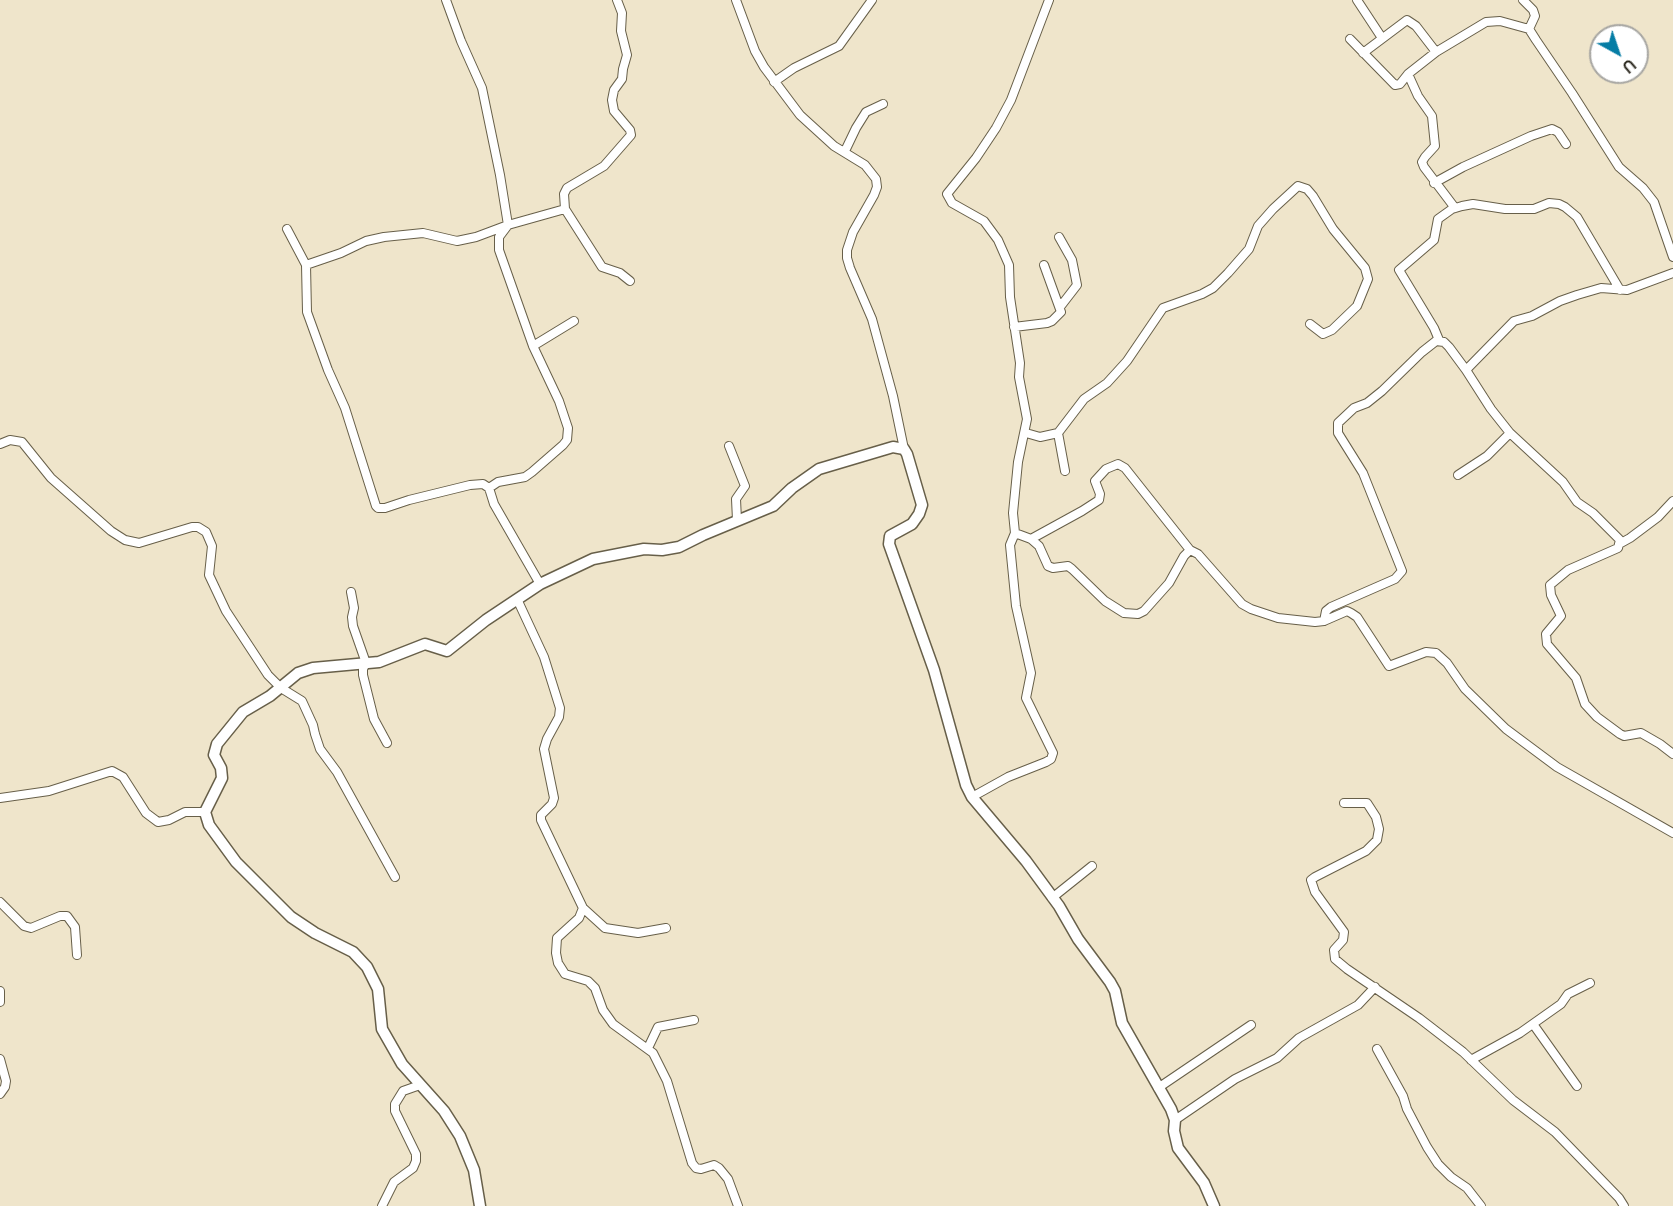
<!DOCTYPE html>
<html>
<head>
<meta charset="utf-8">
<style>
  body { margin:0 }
  #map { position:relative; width:1673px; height:1206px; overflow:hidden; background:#efe5cb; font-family:Manrope,sans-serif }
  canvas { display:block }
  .north { position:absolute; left:1589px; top:24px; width:60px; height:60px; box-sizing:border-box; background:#fff; border:2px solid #a7a6a2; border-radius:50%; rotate:140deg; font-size:16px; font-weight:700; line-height:24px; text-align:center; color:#232016 }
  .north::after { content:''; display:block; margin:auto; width:21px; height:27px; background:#067da5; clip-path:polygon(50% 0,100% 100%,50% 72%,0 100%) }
</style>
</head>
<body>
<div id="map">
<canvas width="1673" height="1206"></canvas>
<div class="north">U</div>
</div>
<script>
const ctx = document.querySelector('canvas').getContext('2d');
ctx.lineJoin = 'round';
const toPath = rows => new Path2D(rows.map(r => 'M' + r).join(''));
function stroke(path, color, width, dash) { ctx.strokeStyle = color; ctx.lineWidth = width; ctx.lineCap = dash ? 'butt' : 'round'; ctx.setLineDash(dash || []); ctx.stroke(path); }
const minor = toPath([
  [736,0,755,51,764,67,800,115,834,146,865,165,876,179,877,187,874,195,853,232,847,250,847,258,850,268,872,319,893,396,904,449],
  [1357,0,1382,38],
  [1523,0,1533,10,1535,16,1529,29,1536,40,1572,93,1619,167,1643,188,1654,202,1673,257],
  [1350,39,1395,85,1400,84,1408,74],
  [1363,53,1407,20,1416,26,1436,52],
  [774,82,794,68,839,46,872,0],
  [845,151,856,128,866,112,883,104],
  [1434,183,1463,167,1531,136,1552,129,1558,132,1566,144],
  [1455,208,1424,167,1422,162,1425,157,1435,146,1432,116,1418,96,1408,74,1436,52,1486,22,1500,21,1529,29],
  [565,209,564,194,567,188,604,166,631,135,630,130,614,111,612,100,614,90,622,79,623,69,627,55,621,31,622,13,617,0],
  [287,229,306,265,307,312,328,370,345,408,376,506,378,508,385,508,409,500,470,485,483,484,489,488],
  [1059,237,1072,260,1077,285,1060,307],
  [306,265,341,253,366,241,384,237,423,233,457,241,476,237,508,225,500,175,482,88,461,41,446,0],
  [1673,273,1627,290,1601,288,1577,295,1560,301,1532,316,1514,321,1466,370,1491,409,1510,433,1563,482,1577,502,1593,513,1620,540,1618,548,1568,570,1550,585,1551,595,1561,616,1546,634,1547,644,1576,678,1585,704,1597,717,1620,734,1624,736,1641,733,1660,744,1673,754],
  [1014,327,1047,323,1052,321,1061,312,1044,265],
  [1439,340,1434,328,1399,270,1434,240,1438,219,1452,209,1462,206,1473,204,1505,209,1534,209,1549,203,1559,204,1565,207,1577,217,1620,290],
  [533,346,574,321],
  [1026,433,1040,437,1058,433,1084,399,1107,383,1127,361,1163,308,1202,294,1213,288,1228,273,1249,249,1258,226,1273,209,1298,186,1307,189,1313,196,1333,229,1365,268,1368,279,1357,306,1332,330,1323,334,1310,324],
  [1058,433,1065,471],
  [0,444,10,440,22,442,51,478,111,531,125,540,139,543,192,527,198,527,206,532,212,546,209,575,226,611,268,675,281,688,302,701,313,725,315,734,320,749,337,772,395,877],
  [729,446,745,486,736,499,737,520],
  [1458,475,1487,456,1510,433],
  [1015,533,1031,539,1039,546,1048,566,1053,568,1068,566,1072,569,1105,601,1124,613,1138,614,1144,611,1169,583,1184,556,1190,550,1198,554,1242,604,1251,609,1278,618,1315,622,1324,621,1347,611,1351,613,1357,617,1389,666,1426,652,1436,653,1447,663,1465,689,1506,729,1557,767,1673,833],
  [1031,539,1082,511,1099,500,1100,494,1095,481,1106,469,1118,464,1125,468,1190,550],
  [1621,543,1630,538,1658,517,1673,501],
  [540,584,494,504,489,488,498,482,525,477,532,472,563,445,567,440,568,428,559,401,533,346,499,250,499,237,508,225,565,209,602,267,620,273,630,281],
  [351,592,354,608,352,617,353,626,366,663,363,669,363,675,374,719,387,743],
  [517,599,544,657,560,708,559,717,547,739,544,749,554,798,552,804,541,815,541,820,583,908,579,918,557,938,556,953,558,963,565,974,588,981,595,988,603,1010,613,1024,653,1053,667,1081,692,1163,696,1168,701,1169,714,1165,719,1168,728,1179,738,1206],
  [1324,621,1326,611,1331,607,1395,579,1402,571,1363,473,1338,433,1338,423,1354,408,1367,403,1382,391,1422,352,1436,341,1444,342,1449,347,1466,370],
  [972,797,1008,777,1046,762,1051,759,1053,753,1026,698,1031,673,1016,606,1010,545,1015,533,1013,513,1018,462,1027,419,1019,377,1020,363,1010,297,1009,265,998,240,984,221,952,203,947,194,976,158,996,128,1011,100,1049,0],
  [0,798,49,791,112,771,123,777,146,813,158,822,169,820,185,812,205,812],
  [1344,803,1367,803,1376,817,1379,829,1377,840,1366,851,1315,877,1311,880,1315,892,1344,932,1343,940,1334,950,1335,959,1347,969,1419,1018,1463,1052,1513,1100,1555,1132,1619,1198,1624,1206],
  [1052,898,1092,866],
  [0,902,24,926,31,928,60,916,67,916,75,927,77,955],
  [583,908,605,928,638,933,666,928],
  [0,991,0,1002],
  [1533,1024,1577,1086],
  [648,1048,658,1027,694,1020],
  [1377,1049,1403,1096,1407,1109,1427,1147,1438,1164,1451,1177,1467,1188,1481,1206],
  [0,1059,6,1081,5,1087,0,1094],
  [1471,1060,1520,1033,1561,1004,1568,994,1590,983],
  [1158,1088,1251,1025],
  [1175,1120,1235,1079,1277,1058,1299,1038,1358,1005,1375,987],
  [382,1206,394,1182,413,1168,416,1161,416,1154,395,1111,395,1104,403,1091,420,1085]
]);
const tertiary = toPath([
  [480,1206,474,1170,460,1136,444,1111,402,1064,382,1029,378,989,367,967,353,952,315,933,291,917,236,862,209,825,205,812,222,778,221,768,214,755,217,744,243,712,270,696,298,673,313,668,379,662,425,644,447,651,486,620,540,584,593,559,644,549,662,550,679,547,703,535,773,506,792,488,819,469,893,447,904,449,907,454,922,505,919,514,912,524,890,536,889,544,934,670,966,785,972,797,1026,861,1059,906,1078,939,1110,982,1115,991,1122,1023,1171,1109,1175,1120,1174,1131,1178,1148,1204,1183,1214,1206]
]);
stroke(minor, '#675f49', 10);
stroke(tertiary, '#675f49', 13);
stroke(minor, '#fff', 8);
stroke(tertiary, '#fff', 10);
</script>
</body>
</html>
